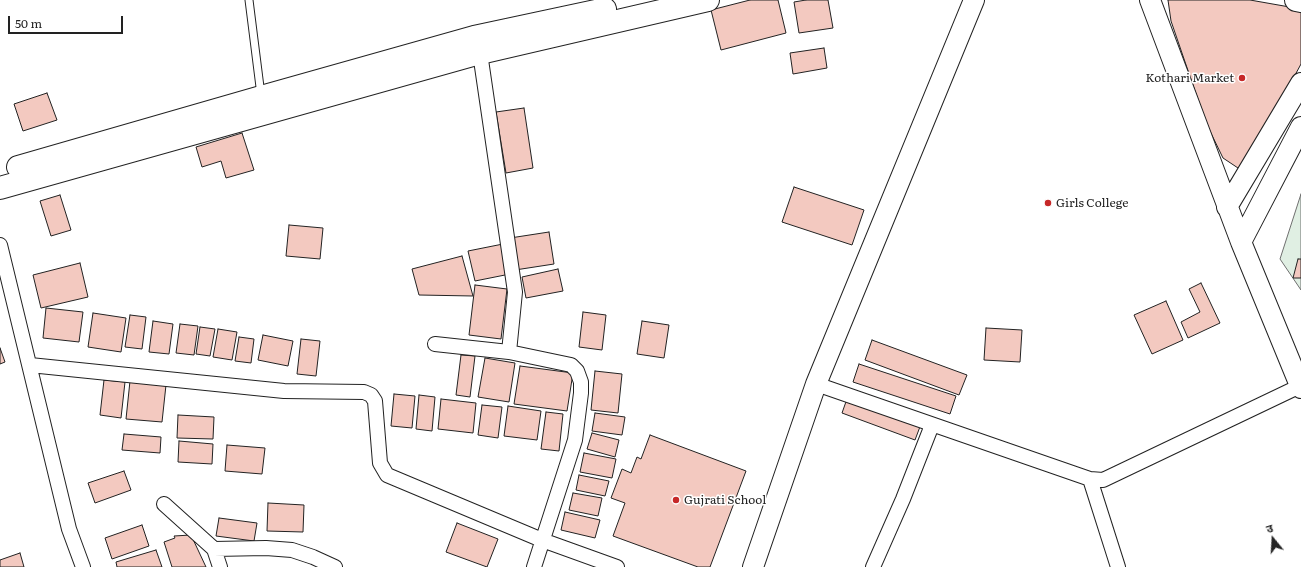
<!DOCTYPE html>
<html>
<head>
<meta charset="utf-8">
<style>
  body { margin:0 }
  #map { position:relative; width:1301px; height:567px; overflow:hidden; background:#fff; font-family:Literata,"Noto Sans Devanagari",serif }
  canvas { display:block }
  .north { position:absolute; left:1253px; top:519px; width:40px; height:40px; -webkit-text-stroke:3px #fff; paint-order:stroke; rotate:342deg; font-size:11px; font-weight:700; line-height:16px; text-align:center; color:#222 }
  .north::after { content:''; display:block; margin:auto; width:14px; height:18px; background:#222; clip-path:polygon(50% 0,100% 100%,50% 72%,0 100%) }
  .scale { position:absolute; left:8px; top:16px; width:115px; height:18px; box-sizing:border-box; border:2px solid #222; border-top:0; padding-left:5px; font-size:12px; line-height:14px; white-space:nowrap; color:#222; -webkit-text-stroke:3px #fff; paint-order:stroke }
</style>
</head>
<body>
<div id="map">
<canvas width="1301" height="567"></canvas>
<div class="north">उ</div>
<div class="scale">50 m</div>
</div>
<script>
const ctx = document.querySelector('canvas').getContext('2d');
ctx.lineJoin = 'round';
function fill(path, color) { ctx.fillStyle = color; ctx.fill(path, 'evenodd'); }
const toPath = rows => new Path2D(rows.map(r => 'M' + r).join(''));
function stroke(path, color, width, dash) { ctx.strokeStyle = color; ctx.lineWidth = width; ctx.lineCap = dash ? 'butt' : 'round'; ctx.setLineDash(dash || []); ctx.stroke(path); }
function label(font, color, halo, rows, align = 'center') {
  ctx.font = font + ' Literata,serif'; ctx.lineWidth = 3; ctx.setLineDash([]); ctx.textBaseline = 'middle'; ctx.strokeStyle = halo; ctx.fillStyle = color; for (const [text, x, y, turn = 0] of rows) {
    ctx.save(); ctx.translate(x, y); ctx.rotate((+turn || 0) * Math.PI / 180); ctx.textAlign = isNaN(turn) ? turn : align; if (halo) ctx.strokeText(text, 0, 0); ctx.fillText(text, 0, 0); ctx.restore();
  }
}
const green = toPath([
  [1301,194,1301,290,1280,259,1301,194]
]);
fill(green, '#e0efe3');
stroke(green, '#6f6f6f', 1);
const building = toPath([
  [750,0,778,0,786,33,721,50,711,10,750,0],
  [806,0,828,0,833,28,799,33,794,2,806,0],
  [1168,0,1250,0,1301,9,1301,64,1247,164,1238,168,1223,158,1208,127,1195,91,1171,21,1168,0],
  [824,48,827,68,793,74,790,53,824,48],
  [47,93,57,120,23,131,14,104,47,93],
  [524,108,533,168,506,173,496,112,524,108],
  [242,133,254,170,226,178,221,161,202,167,196,147,242,133],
  [794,187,864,210,852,245,782,222,794,187],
  [60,195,71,230,51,236,40,201,60,195],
  [289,225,323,228,320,259,286,256,289,225],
  [549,232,554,264,515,270,510,238,549,232],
  [503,244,510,274,475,281,468,251,503,244],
  [462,256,473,296,419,295,412,269,462,256],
  [1298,259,1301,259,1301,278,1293,278,1298,259],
  [80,263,88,297,41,308,33,275,80,263],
  [558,269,563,291,526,298,522,277,558,269],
  [1201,283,1220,323,1188,338,1181,322,1200,312,1189,289,1201,283],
  [475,285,507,289,501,339,469,335,475,285],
  [1166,301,1183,340,1152,354,1134,315,1166,301],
  [46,308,83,312,79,342,43,338,46,308],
  [583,312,606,315,602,350,579,347,583,312],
  [93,313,126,318,121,352,88,347,93,313],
  [130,315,146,317,142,349,125,347,130,315],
  [153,321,173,324,169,354,149,352,153,321],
  [642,321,669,325,664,358,637,354,642,321],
  [180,324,198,326,194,355,176,353,180,324],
  [200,327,215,329,210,356,196,354,200,327],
  [986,328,1022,330,1020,362,984,360,986,328],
  [218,329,237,332,232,360,213,357,218,329],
  [263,335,293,341,288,366,258,360,263,335],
  [239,337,254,339,251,363,235,361,239,337],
  [301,339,320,341,316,376,297,374,301,339],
  [872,340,967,375,959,395,865,360,872,340],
  [0,348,5,362,0,364,0,348],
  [461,355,475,356,470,397,456,395,461,355],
  [485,358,515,363,509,402,478,397,485,358],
  [859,364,956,396,950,414,853,382,859,364],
  [520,366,573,373,567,411,514,404,520,366],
  [595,371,622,374,618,413,591,410,595,371],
  [104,380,125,382,121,418,100,415,104,380],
  [130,381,166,385,162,422,126,419,130,381],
  [394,394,415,396,412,428,391,426,394,394],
  [419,395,435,397,432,431,416,429,419,395],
  [848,396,921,424,915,440,842,413,848,396],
  [441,399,476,403,473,433,438,429,441,399],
  [482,405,502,407,498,438,478,435,482,405],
  [508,406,541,411,537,440,504,436,508,406],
  [546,412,563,414,559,451,541,449,546,412],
  [595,413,625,417,622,435,592,431,595,413],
  [178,415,214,417,213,439,177,438,178,415],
  [592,433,619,440,615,457,587,449,592,433],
  [124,434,161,437,160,453,122,450,124,434],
  [650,435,746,471,710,567,698,567,613,536,625,503,611,498,622,469,631,473,637,457,641,459,650,435],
  [179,441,213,444,212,464,178,462,179,441],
  [227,445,265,448,262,474,225,471,227,445],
  [584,453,616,459,612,478,580,472,584,453],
  [124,471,131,490,95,503,88,483,124,471],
  [579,475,609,481,605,496,576,490,579,475],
  [573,493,602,498,598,516,569,510,573,493],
  [268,503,304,505,303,532,267,531,268,503],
  [565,512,600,520,595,538,561,530,565,512],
  [219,518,257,523,254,541,216,536,219,518],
  [457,523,498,539,487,567,446,552,457,523],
  [142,525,149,546,112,559,105,538,142,525],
  [191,535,206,567,172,567,164,542,175,538,174,536,191,535],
  [156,550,162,567,117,567,116,562,156,550],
  [20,553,24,567,0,567,0,560,20,553]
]);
fill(building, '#f3c9c0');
stroke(building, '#222', 1);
const service = toPath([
  [249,0,261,95]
]);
const minor = toPath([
  [480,53,515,292,509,352],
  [0,245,69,529,83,567],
  [435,344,509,352,571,365,577,371,581,382,581,393,575,440,534,567],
  [30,365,284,391,364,392,371,395,375,401,380,463,387,475,542,540,617,567],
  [816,384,1090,479,1103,480,1300,386],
  [1090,479,1118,567],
  [164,504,214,549,220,567],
  [214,549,266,548,292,550,313,557,335,567],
  [873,567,903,499,932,425]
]);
const secondary = toPath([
  [1150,0,1241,242,1301,388],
  [1227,207,1301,83],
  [1241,242,1301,127],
  [753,567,816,384,974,0]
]);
const trunk = toPath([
  [1296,0,1301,1],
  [18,167,261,97,474,37,605,9],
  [0,188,480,53,708,0]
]);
stroke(service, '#222', 9);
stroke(minor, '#222', 16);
stroke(secondary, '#222', 22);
stroke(trunk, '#222', 24);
stroke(service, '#fff', 7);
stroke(minor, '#fff', 14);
stroke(secondary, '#fff', 20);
stroke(trunk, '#fff', 22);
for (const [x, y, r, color] of [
  [1242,78,4,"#c62828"],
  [1048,203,4,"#c62828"],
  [676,500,4,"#c62828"]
]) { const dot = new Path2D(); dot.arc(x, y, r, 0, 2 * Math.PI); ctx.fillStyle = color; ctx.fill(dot); stroke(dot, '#fff', 1.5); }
label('12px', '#222', '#fff', [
  ["Kothari Market",1234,78,"right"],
  ["Girls College",1056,203],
  ["Gujrati School",684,500]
], 'left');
</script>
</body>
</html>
